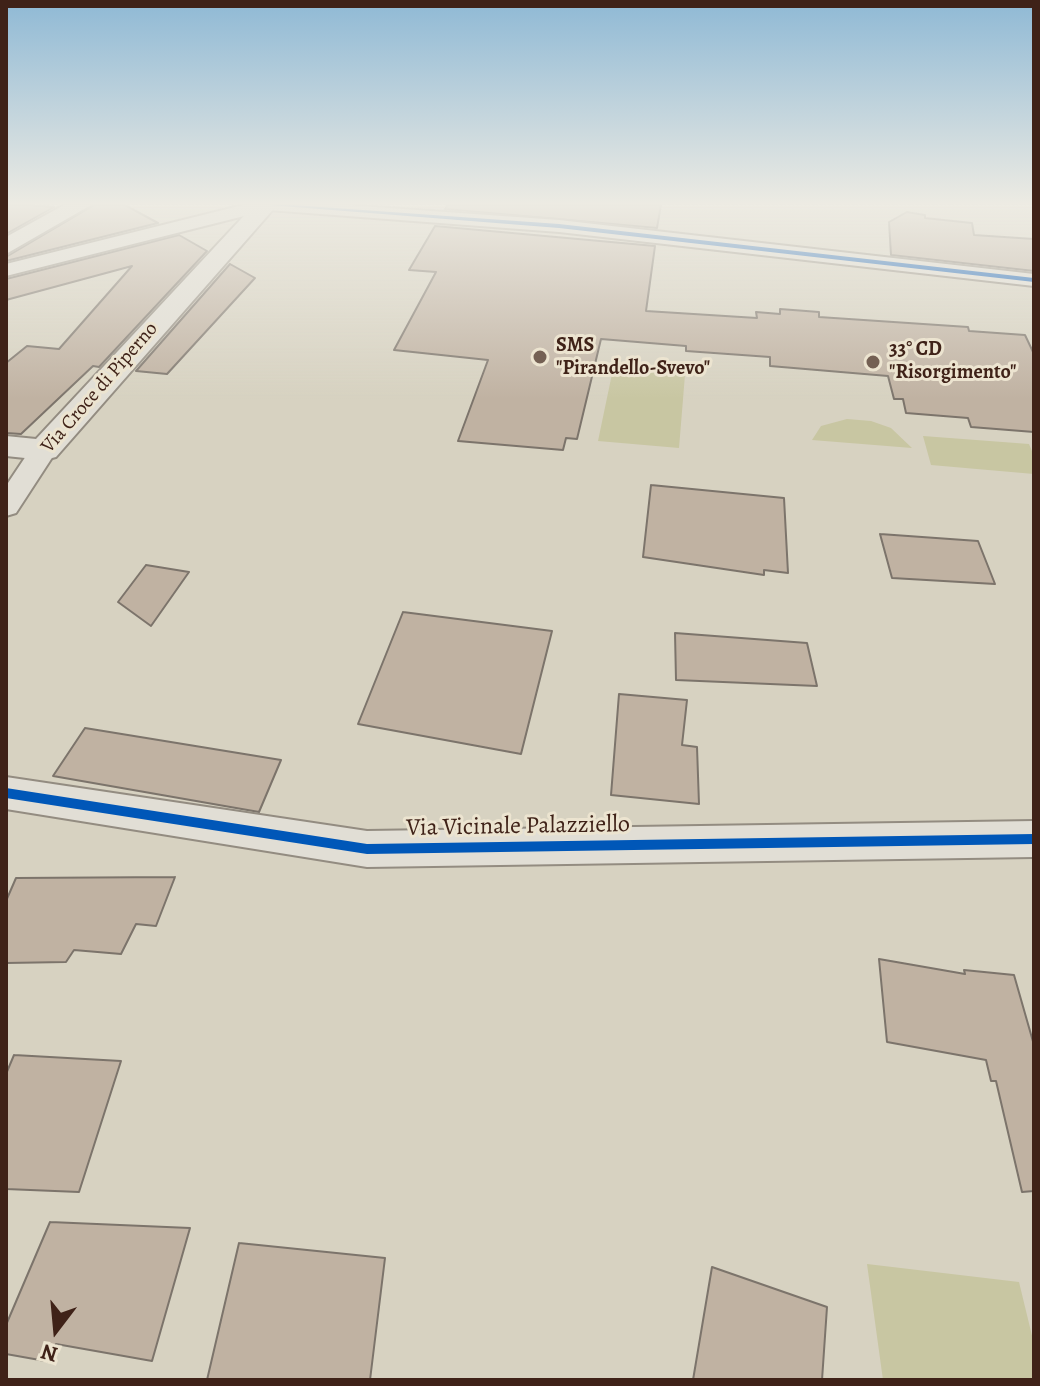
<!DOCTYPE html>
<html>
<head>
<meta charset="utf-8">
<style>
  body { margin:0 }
  #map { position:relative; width:1040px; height:1386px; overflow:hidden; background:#d7d2c1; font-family:Alegreya,serif }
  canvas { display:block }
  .frame { position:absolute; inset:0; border:8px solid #3f2218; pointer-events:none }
  .north { position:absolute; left:16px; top:1290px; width:80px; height:80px; -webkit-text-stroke:6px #ece4d0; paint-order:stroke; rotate:196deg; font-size:22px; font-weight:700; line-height:32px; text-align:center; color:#3f2218 }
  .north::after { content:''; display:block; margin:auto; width:28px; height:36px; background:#3f2218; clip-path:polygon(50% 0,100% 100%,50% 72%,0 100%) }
</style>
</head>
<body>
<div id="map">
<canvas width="1040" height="1386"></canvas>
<div class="frame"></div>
<div class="north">N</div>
</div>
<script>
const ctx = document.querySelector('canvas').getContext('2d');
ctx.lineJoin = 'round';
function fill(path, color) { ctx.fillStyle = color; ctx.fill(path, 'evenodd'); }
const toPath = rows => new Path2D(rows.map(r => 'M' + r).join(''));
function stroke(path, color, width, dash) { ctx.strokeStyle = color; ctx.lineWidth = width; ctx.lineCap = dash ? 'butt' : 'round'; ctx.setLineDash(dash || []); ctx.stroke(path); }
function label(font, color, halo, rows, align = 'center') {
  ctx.font = font + ' Alegreya,serif'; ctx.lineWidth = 6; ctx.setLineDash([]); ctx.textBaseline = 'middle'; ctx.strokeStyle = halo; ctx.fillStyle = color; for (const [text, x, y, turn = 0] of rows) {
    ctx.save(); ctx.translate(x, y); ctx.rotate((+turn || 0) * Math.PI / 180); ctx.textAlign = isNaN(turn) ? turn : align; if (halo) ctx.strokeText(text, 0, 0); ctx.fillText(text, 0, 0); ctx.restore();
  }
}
fill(toPath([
  [613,369,685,375,679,448,598,441],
  [847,419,871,421,891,428,912,448,812,440,821,426],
  [923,436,1029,444,1034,456,1034,474,931,465],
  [867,1264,1019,1282,1034,1344,1034,1380,883,1380]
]), '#c8c6a2');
const building = toPath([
  [6,205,31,205,54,207,6,234,6,205],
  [94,205,125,205,158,223,6,261,6,257,94,205],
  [448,205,661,205,657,228,445,209,448,205],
  [907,212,925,215,925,218,972,223,974,235,1034,239,1034,271,891,255,889,222,907,212],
  [435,226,655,246,646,311,757,318,756,312,780,314,780,309,819,312,819,317,968,327,969,331,1025,335,1034,354,1034,432,971,427,968,418,906,413,903,399,894,399,888,376,770,366,770,357,686,351,686,346,601,339,577,439,566,438,563,450,458,441,488,360,394,350,436,272,409,270,435,226],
  [179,235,207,251,99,367,93,366,21,434,6,433,6,363,27,346,59,349,132,266,6,300,6,279,179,235],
  [230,264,255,278,167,374,136,371,230,264],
  [651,485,784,498,788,573,764,570,764,575,643,557,651,485],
  [880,534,978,541,995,584,892,578,880,534],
  [146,565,189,572,151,626,118,602,146,565],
  [403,612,552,631,521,754,358,724,403,612],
  [675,633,807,643,817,686,676,680,675,633],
  [619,694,687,700,682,745,697,747,699,804,611,795,619,694],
  [85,728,281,760,259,812,53,776,85,728],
  [175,877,156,926,136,924,121,954,74,950,66,962,6,963,6,901,16,878,175,877],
  [879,959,965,974,964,970,1014,975,1034,1045,1034,1191,1022,1192,996,1081,991,1081,986,1060,887,1042,879,959],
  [14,1055,121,1061,79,1192,6,1189,6,1074,14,1055],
  [50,1222,190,1228,152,1361,56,1344,51,1362,6,1354,6,1325,50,1222],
  [239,1243,385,1258,370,1380,207,1380,239,1243],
  [712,1267,827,1307,822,1380,693,1380,712,1267]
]);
fill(building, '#c0b2a2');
stroke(building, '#7c746b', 2);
const minor = toPath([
  [243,205,347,205,559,220,1034,274,1034,286,559,232,268,210,6,276,6,264,243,205],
  [44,442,54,444,57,450,16,513,6,516,6,486,34,444,44,442],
  [6,777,367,831,1034,821,1034,857,367,867,6,809,6,777]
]);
const tertiary = toPath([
  [64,205,91,205,6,254,6,237,64,205],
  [254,205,277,205,56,457,44,460,6,456,6,436,36,439,254,205]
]);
stroke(minor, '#938c81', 4);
stroke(tertiary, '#938c81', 4);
fill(minor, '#e1ded5');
fill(tertiary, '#e1ded5');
fill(toPath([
  [269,205,293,205,559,224,1034,278,1034,282,559,228,269,205],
  [6,788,367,844,1034,834,1034,844,367,854,6,798,6,788]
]), '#0057b8');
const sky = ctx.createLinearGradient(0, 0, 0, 399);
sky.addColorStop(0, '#8fb9d5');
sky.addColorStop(0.51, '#edebe3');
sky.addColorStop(1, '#edebe300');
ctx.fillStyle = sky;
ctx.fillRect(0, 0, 1040, 399);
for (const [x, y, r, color] of [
  [540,357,8,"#746053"],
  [873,362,8,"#746053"]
]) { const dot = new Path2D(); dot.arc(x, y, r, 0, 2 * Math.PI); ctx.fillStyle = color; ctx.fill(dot); stroke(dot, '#ece4d0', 3); }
label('bold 20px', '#3f2218', '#ece4d0', [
  ["SMS",556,346],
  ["\"Pirandello-Svevo\"",556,369],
  ["33° CD",889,350],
  ["\"Risorgimento\"",889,373]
], 'left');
label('20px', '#3f2218', '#ece4d0', [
  ["Via Croce di Piperno",100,388,-49]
]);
label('24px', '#3f2218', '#ece4d0', [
  ["Via Vicinale Palazziello",518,827,-1]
]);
</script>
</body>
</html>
